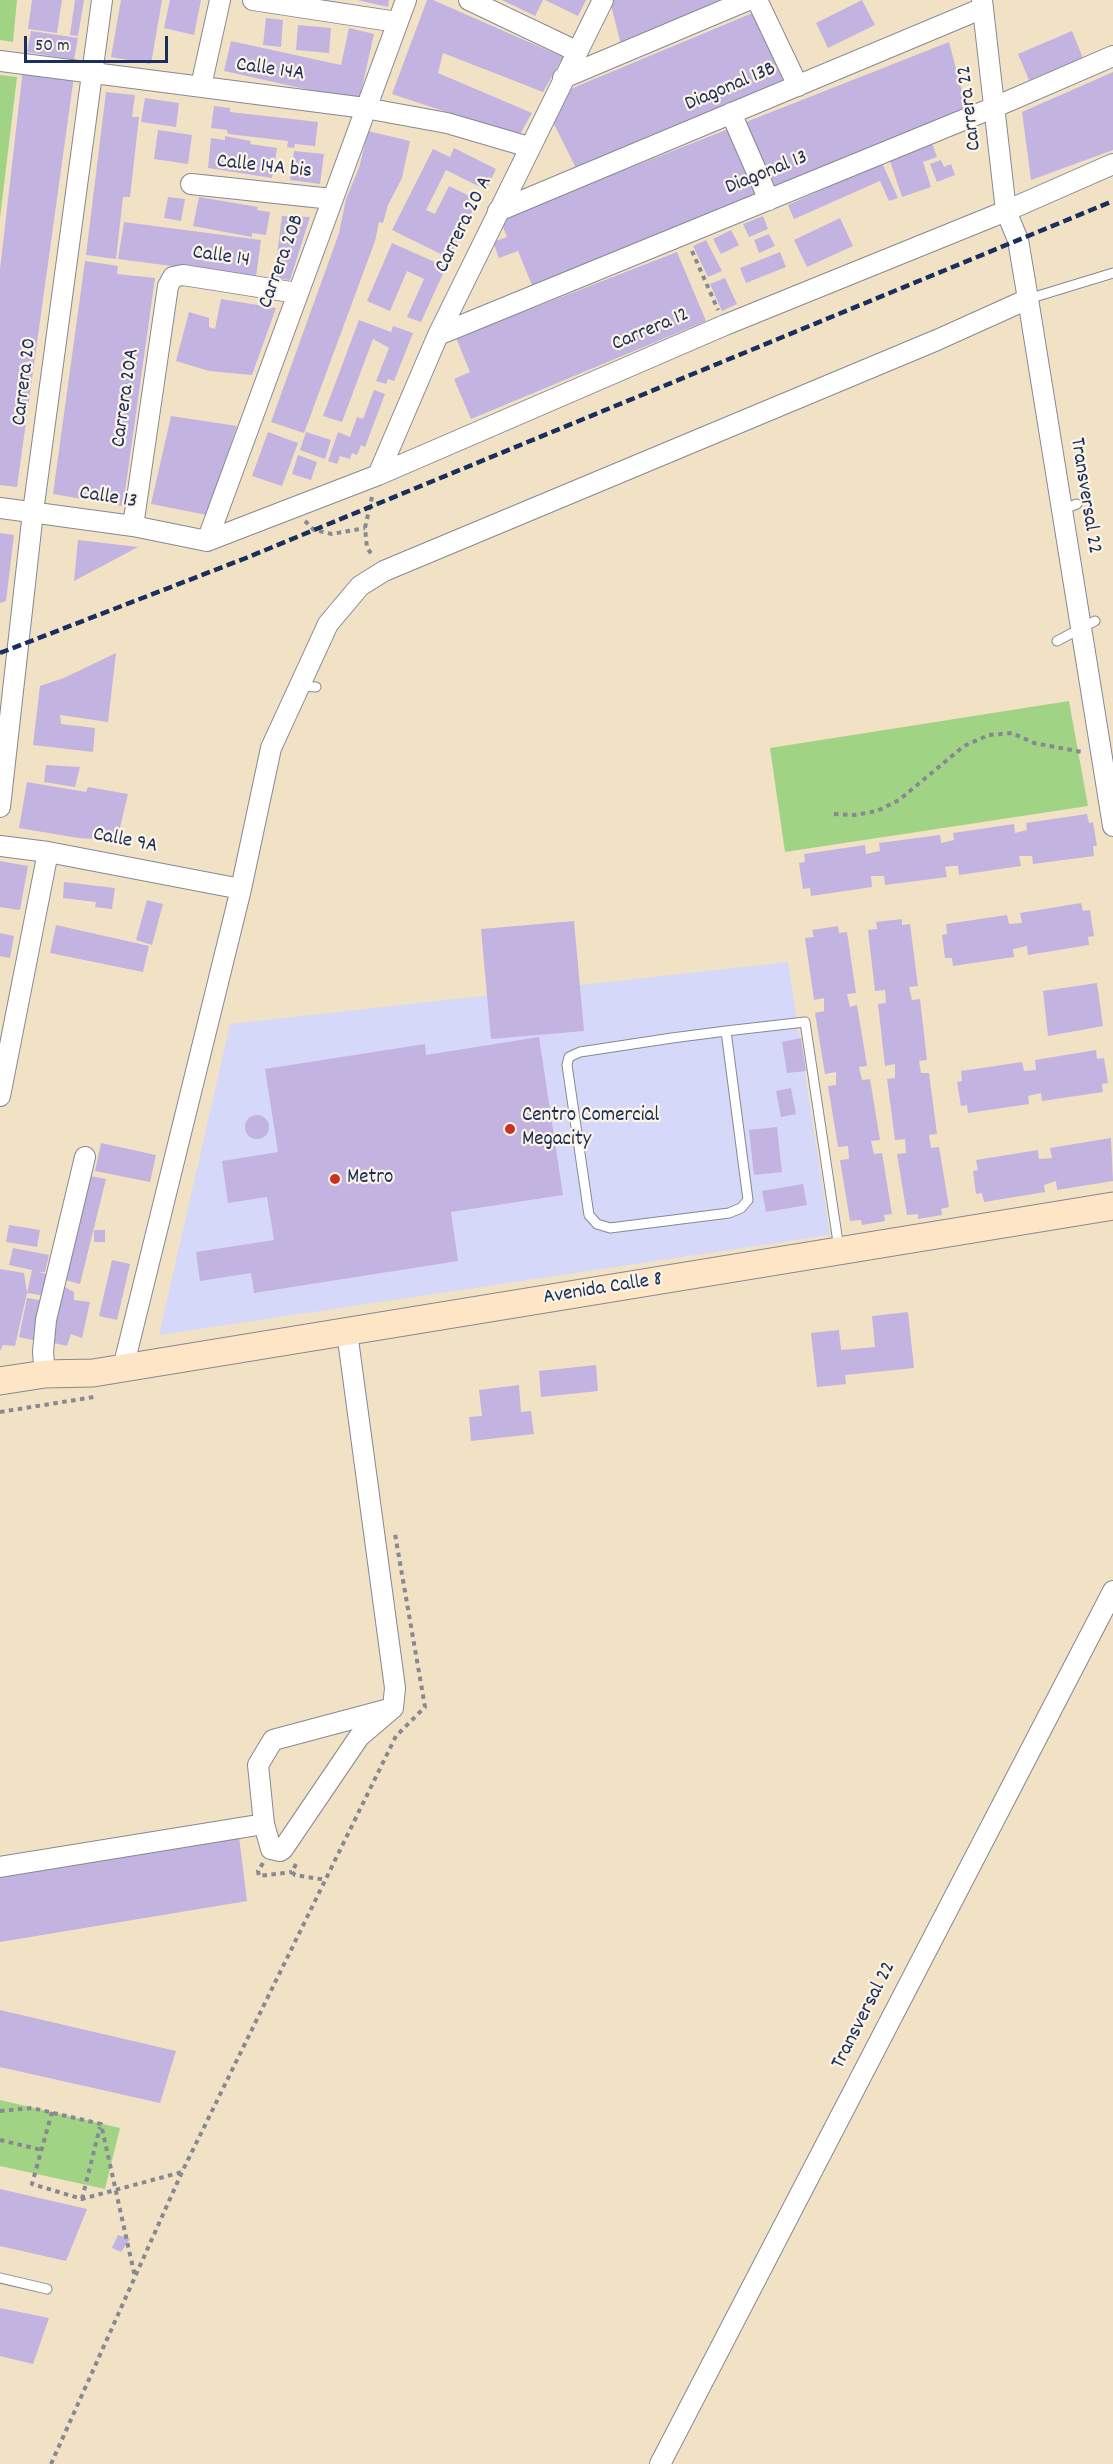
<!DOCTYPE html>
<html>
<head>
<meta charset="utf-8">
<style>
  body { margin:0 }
  #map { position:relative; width:1113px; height:2464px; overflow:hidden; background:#f2e2c5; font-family:Dekko,sans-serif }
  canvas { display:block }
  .scale { position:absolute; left:24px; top:36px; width:144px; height:27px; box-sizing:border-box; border:3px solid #1b2f5e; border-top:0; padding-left:8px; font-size:18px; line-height:21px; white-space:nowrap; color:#1b2f5e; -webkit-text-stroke:4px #fcf5e5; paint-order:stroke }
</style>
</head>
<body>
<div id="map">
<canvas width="1113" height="2464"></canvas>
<div class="scale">50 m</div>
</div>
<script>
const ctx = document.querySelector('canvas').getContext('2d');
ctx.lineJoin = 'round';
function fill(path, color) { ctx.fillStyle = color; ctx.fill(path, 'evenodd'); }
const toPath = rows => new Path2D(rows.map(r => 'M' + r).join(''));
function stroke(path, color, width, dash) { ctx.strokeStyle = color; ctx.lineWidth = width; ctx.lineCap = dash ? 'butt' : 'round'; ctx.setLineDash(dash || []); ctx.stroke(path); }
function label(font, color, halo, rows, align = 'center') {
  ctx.font = font + ' Dekko,sans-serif'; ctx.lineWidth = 4.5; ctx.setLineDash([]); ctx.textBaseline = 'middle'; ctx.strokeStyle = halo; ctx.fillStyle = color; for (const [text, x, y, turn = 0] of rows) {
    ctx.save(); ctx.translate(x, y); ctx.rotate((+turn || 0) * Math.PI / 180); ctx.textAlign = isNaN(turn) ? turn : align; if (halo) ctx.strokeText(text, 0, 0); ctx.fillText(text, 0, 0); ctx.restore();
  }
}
fill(toPath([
  [788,962,830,1235,159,1335,230,1024]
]), '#d6d8f9');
fill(toPath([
  [0,0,17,0,13,42,0,40],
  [0,75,17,77,0,218],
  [1069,701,1088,806,785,852,770,748],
  [0,2100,120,2128,105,2189,0,2166]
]), '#a0d484');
fill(toPath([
  [32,0,62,0,57,33,28,29],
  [75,0,84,0,78,36,70,35],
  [121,0,162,0,151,64,111,57],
  [170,0,201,0,194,35,164,28],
  [357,0,389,0,388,7],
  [427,0,433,0,563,57,543,92,443,53,438,73,532,113,519,136,392,94],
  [502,0,543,0,535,16],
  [545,0,586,0,578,16],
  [614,0,731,0,622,49,611,5],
  [862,0,875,25,828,48,816,23],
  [755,12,790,88,577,170,552,120,568,90],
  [266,18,283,20,281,47,263,45],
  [298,25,331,28,329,53,296,50],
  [349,28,374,34,359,101,224,71,231,41,341,65],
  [31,31,78,38,74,60,27,52],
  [1072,31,1083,58,1029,80,1018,54],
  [949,42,967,110,534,290,518,251,499,258,493,242,507,237,500,219],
  [23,69,74,76,17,487,0,485,0,269],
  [1113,72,1113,150,1031,180,1022,112],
  [106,92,135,95,132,117,139,117,130,197,123,197,116,259,86,255],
  [145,98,179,103,176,127,141,122],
  [214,106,230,108,230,112,318,122,315,146,295,144,294,148,287,147,288,141,228,134,227,130,211,128],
  [158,130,192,135,188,164,154,159],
  [368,131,410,141,402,178,388,205,383,223,379,222,375,241,304,433,271,422,339,233,346,199,359,168],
  [225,136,251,141,250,144,277,148,272,178,208,168,211,138,225,140],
  [932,143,937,157,923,162,931,187,902,197,889,158],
  [454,148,496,169,486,190,446,170,426,210,435,214,449,186,478,200,449,258,392,230,433,149,450,157],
  [294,151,324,154,320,184,290,180],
  [941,160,944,167,951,164,955,175,937,182,930,164],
  [882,163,898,198,889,201,880,181,794,219,788,205],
  [168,197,185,199,181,221,164,218],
  [199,197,258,207,257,210,270,212,266,235,252,233,252,237,193,226],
  [282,216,310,217,290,280,274,278],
  [763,216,768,229,749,237,743,224],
  [840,218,853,246,807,267,794,240],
  [124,222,261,240,256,277,118,259],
  [731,230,739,245,721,254,713,239],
  [769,234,775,246,759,253,754,240],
  [706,240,722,271,708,277,693,246],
  [392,243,446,267,421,322,407,317,424,279,407,271,390,311,367,301],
  [677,252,706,321,471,419,454,379,470,372,456,338],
  [780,252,786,267,746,283,740,268],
  [85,261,118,266,117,274,155,278,123,506,53,494],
  [725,278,737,304,722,311,710,284],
  [221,299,276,308,252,375,209,371,176,361,189,312,209,318,209,327,215,329],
  [359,320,391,332,393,326,413,333,394,381,388,379,386,384,376,381,389,348,373,339,342,422,323,416],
  [374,390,385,394,365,447,361,445,357,455,352,453,350,459,340,456,337,464,328,461,338,432,350,437,357,417,363,419],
  [171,416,237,426,207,515,151,504],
  [268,432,298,443,282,486,252,476],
  [306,432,331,440,325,459,300,450],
  [298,455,317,462,311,480,292,474],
  [0,533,14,535,6,601,0,603],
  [78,540,138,547,74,581],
  [116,653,108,722,60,715,61,724,95,728,93,752,33,745,40,686,64,678],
  [46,765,80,767,75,787,44,782],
  [27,782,86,792,88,787,128,794,117,840,96,834,94,839,78,838,19,828],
  [1087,814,1089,823,1093,822,1097,846,1093,846,1094,856,1033,864,1032,856,1019,856,1021,866,959,875,958,866,951,866,945,867,947,877,885,885,884,876,871,876,872,887,811,896,810,888,803,889,799,863,805,862,804,854,865,845,866,854,880,851,879,843,940,835,941,843,954,840,953,833,1014,824,1015,833,1027,830,1026,823],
  [0,861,28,866,20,910,0,907],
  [64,882,115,888,112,909,95,907,96,902,63,898],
  [147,900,163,904,152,945,136,940],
  [1081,903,1083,911,1090,910,1094,936,1088,937,1089,945,1028,955,1027,946,1013,949,1014,957,953,966,952,958,945,958,942,935,947,934,946,924,1007,915,1009,924,1022,923,1020,913],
  [902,919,902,925,910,924,918,986,909,987,912,1000,920,999,927,1060,919,1061,921,1073,929,1073,937,1134,929,1135,931,1148,939,1147,949,1207,941,1209,942,1215,918,1219,918,1214,907,1215,897,1154,906,1153,905,1139,895,1140,887,1079,895,1078,895,1064,885,1066,878,1004,886,1003,885,990,875,991,868,930,877,929,876,922],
  [574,921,584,1031,491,1039,481,929],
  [56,925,149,946,143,972,50,953],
  [838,926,839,933,847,932,856,993,847,994,850,1007,857,1005,867,1066,859,1067,862,1080,870,1079,880,1140,871,1141,874,1154,882,1153,892,1214,884,1215,885,1221,862,1225,861,1220,850,1221,840,1160,849,1159,848,1146,838,1147,828,1086,836,1085,836,1072,825,1074,815,1013,824,1011,824,998,814,1000,805,938,814,937,812,930],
  [0,933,14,936,10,958,0,956],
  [1097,983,1103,1026,1048,1036,1043,991],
  [539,1037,563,1195,451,1212,458,1261,254,1293,251,1273,200,1281,196,1252,274,1240,267,1197,228,1203,222,1161,278,1152,265,1069,425,1044,426,1055],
  [801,1038,806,1071,787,1073,782,1042],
  [1096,1050,1097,1059,1104,1058,1108,1083,1102,1084,1103,1092,1042,1101,1041,1093,1028,1096,1029,1104,968,1113,967,1105,961,1106,957,1082,962,1081,961,1071,1022,1062,1024,1071,1036,1070,1035,1060],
  [791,1088,796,1114,781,1117,776,1091],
  '245 1127a12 12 0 1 1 24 0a12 12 0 1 1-24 0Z',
  [777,1127,782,1172,754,1175,749,1130],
  [1111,1138,1113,1181,1057,1190,1056,1181,1044,1185,1045,1192,984,1202,982,1193,976,1194,973,1171,978,1170,976,1160,1038,1150,1039,1159,1052,1158,1050,1148],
  [101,1143,156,1155,150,1182,95,1171],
  [90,1176,106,1179,80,1284,65,1280],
  [803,1184,807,1205,766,1212,762,1191],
  [9,1225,40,1230,37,1247,6,1242],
  [94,1230,105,1230,105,1242,94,1242],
  [13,1248,49,1255,45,1272,39,1272,51,1275,47,1296,27,1293,32,1270,9,1265],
  [112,1260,130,1264,117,1320,99,1316],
  [0,1269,24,1273,27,1293,15,1346,3,1345,0,1351],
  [65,1287,74,1292,74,1300,90,1302,82,1338,71,1334,67,1346,50,1342],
  [27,1298,46,1301,37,1341,19,1337],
  [908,1312,914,1368,845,1375,846,1384,817,1387,811,1333,839,1330,841,1350,875,1347,872,1316],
  [596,1365,598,1391,541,1397,539,1371],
  [519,1385,521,1412,531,1411,534,1434,471,1441,469,1417,482,1416,479,1390],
  [239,1837,247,1901,0,1942,0,1876],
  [0,2010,176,2051,160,2103,0,2067],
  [0,2189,87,2209,66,2261,0,2246],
  [118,2235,130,2239,121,2252,112,2248],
  [0,2308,49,2318,33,2364,0,2356]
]), '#c2b3e1');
const lane = toPath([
  [1028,299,1113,273],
  [1061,510,1077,504],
  [1057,641,1095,621],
  [300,686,316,687],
  [726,1031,748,1200,741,1208,729,1213,610,1228,597,1224,589,1215,567,1065,569,1057,580,1052,672,1038,726,1031,805,1022,839,1249],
  [0,2278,47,2289]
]);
const street = toPath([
  [253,0,397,22],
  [469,0,576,51],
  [757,0,798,86],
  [982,0,1006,211,1018,240,1028,299,1113,826],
  [0,61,365,108,447,123,529,147],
  [563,78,748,0],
  [201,86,220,0],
  [731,113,769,200],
  [191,184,332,199],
  [498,211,983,8],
  [438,335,995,107,1113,56],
  [378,475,438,335,603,0],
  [0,508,133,526,207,541],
  [133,526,168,286,173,277,183,275,297,293],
  [207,541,378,475,725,325,1006,211,1113,164],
  [207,541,406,0],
  [0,807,33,512,102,0],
  [0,846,48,852,241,889],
  [0,1096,48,852],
  [347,1332,395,1688,393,1708,359,1737,283,1849,280,1851,271,1849,264,1824,258,1765,273,1740,393,1708],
  [123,1368,241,889,271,748,328,624,360,586,384,571,937,340,1028,299],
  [45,1374,43,1352,46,1320,85,1157],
  [0,1867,264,1824],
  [660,2464,1113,1591]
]);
const secondary = toPath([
  [0,1381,45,1374,93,1373,1113,1206]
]);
stroke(lane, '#868892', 11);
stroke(street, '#868892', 22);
stroke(secondary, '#868892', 29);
stroke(toPath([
  [692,251,718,310],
  [372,497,365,528,367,548,373,556],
  [305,521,314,530,332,534,365,528],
  [834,814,855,815,877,811,899,800,964,746,989,735,1012,733,1034,743,1082,752],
  [0,1412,94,1397],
  [263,1863,258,1871,259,1876,292,1872],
  [296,1864,292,1872,295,1875,326,1880],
  [0,2111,32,2108,101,2124,135,2277],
  [52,2112,32,2184,82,2199,182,2172],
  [0,2140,42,2150],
  [82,2199,100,2127],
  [51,2464,182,2172,396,1736,425,1707,395,1534]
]), '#868892', 4, [4.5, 4.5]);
stroke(lane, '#fff', 9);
stroke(street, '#fff', 20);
stroke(secondary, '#fee5c5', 27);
stroke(toPath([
  [0,653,246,558,1113,201]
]), '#1b2f5e', 4.5, [9, 4.5]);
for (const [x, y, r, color] of [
  [510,1129,6,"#c8321e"],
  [335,1179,6,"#c8321e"]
]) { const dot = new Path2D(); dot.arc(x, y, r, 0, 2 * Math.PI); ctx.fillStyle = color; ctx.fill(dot); stroke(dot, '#fcf5e5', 2); }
label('21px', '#1b2f5e', '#fcf5e5', [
  ["Calle 14A",270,71,8],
  ["Diagonal 13B",731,88,-23],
  ["Carrera 22",971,108,-97],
  ["Calle 14A bis",264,168,6],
  ["Diagonal 13",767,174,-22],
  ["Carrera 20 A",465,225,-64],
  ["Calle 14",221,258,8],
  ["Carrera 20B",283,262,-70],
  ["Carrera 12",651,331,-23],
  ["Carrera 20",26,382,-83],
  ["Carrera 20A",127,398,-82],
  ["Transversal 22",1084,496,81],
  ["Calle 13",108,499,9],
  ["Calle 9A",125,842,11],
  ["Avenida Calle 8",603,1290,-9],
  ["Transversal 22",865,2016,-63]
]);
label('21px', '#1b2f5e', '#fcf5e5', [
  ["Centro Comercial",522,1117],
  ["Megacity",522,1141],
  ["Metro",347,1179]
], 'left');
</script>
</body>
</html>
